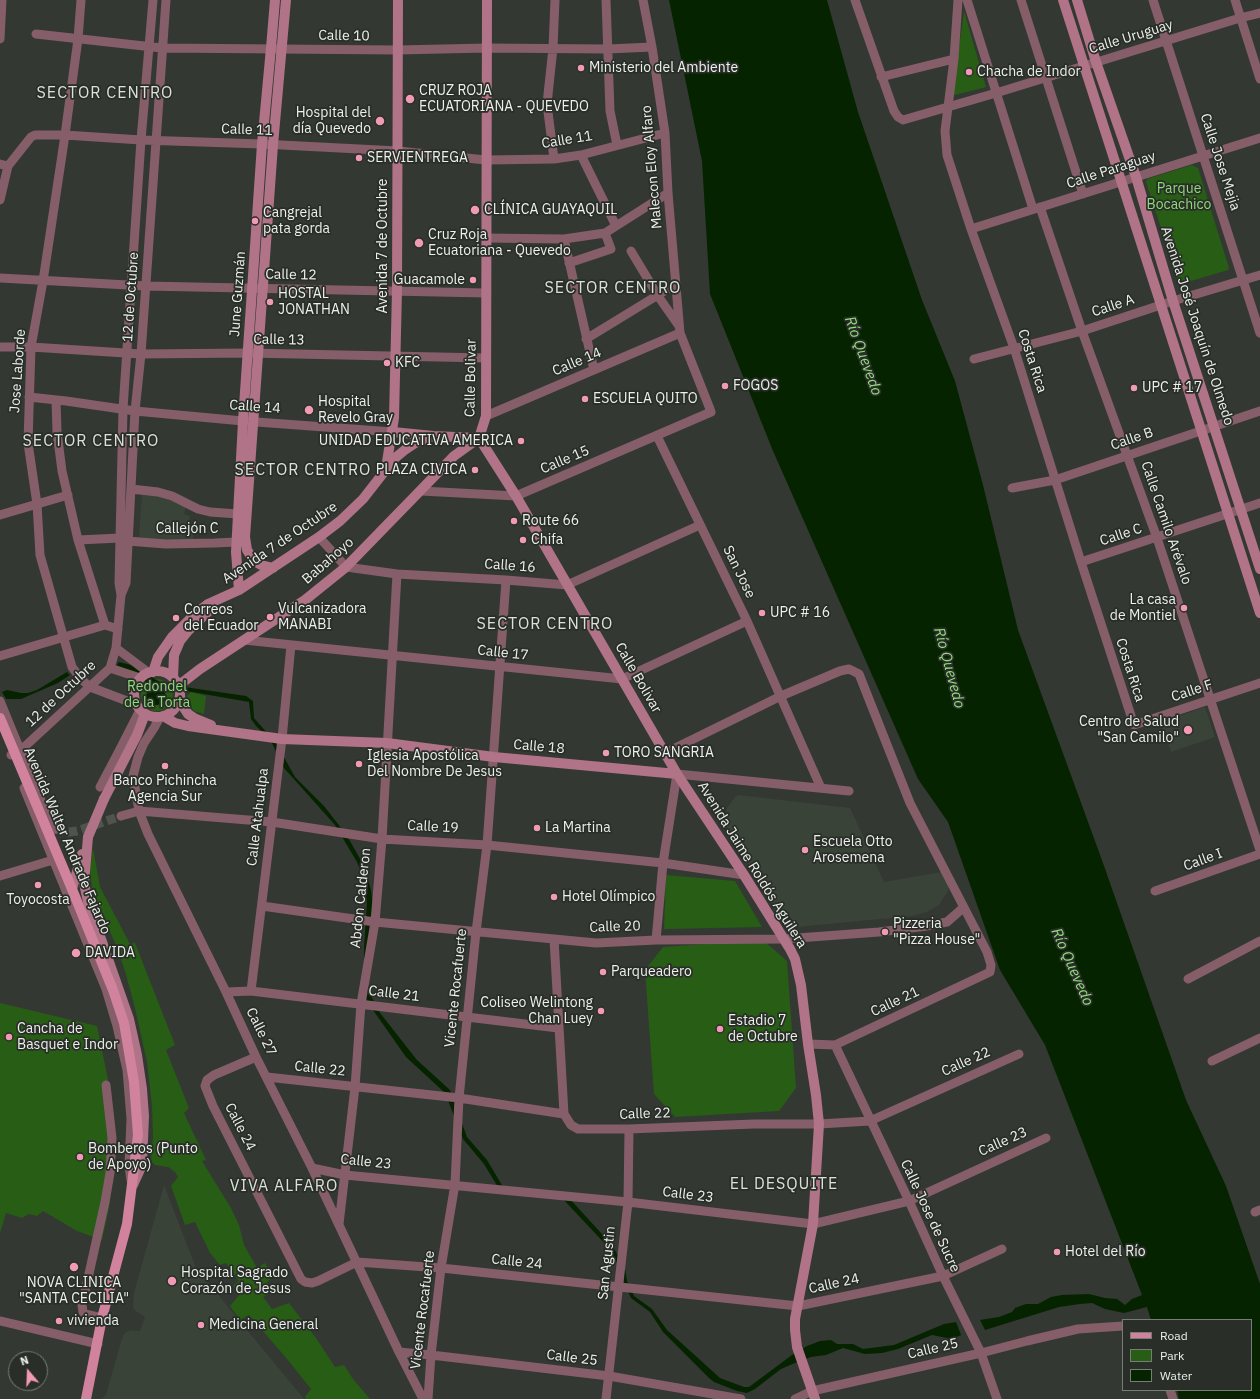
<!DOCTYPE html>
<html>
<head>
<meta charset="utf-8">
<style>
  body { margin:0 }
  #map { position:relative; width:1260px; height:1399px; overflow:hidden; background:#333832; font-family:"IBM Plex Sans",sans-serif }
  canvas { display:block }
  .legend { position:absolute; left:1122px; top:1319px; width:130px; height:72px; box-sizing:border-box; background:#292e28; border:1px solid #777c76; margin:0; padding:5px 7px; list-style:none; font-size:12px; color:#edf0ec }
  .legend li { display:flex; align-items:center; gap:8px; height:20px }
  .legend b { width:20px; border:1px solid #777c76 }
  .north { position:absolute; left:8px; top:1351px; width:40px; height:40px; box-sizing:border-box; background:#292e28; border:1px solid #777c76; border-radius:50%; rotate:341deg; font-size:11px; font-weight:700; line-height:16px; text-align:center; color:#edf0ec }
  .north::after { content:''; display:block; margin:auto; width:14px; height:18px; background:#f09ab6; clip-path:polygon(50% 0,100% 100%,50% 72%,0 100%) }
</style>
</head>
<body>
<div id="map">
<canvas width="1260" height="1399"></canvas>
<ul class="legend">
<li><b style="height:5px;background:#d1829d"></b>Road</li>
<li><b style="height:11px;background:#285d15"></b>Park</li>
<li><b style="height:11px;background:#062300"></b>Water</li>
</ul>
<div class="north">N</div>
</div>
<script>
const ctx = document.querySelector('canvas').getContext('2d');
ctx.lineJoin = 'round';
function fill(path, color) { ctx.fillStyle = color; ctx.fill(path, 'evenodd'); }
const toPath = rows => new Path2D(rows.map(r => 'M' + r).join(''));
function stroke(path, color, width, dash) { ctx.strokeStyle = color; ctx.lineWidth = width; ctx.lineCap = dash ? 'butt' : 'round'; ctx.setLineDash(dash || []); ctx.stroke(path); }
function label(font, color, halo, rows, align = 'center') {
  ctx.font = font + ' "IBM Plex Sans",sans-serif'; ctx.lineWidth = 3.5; ctx.setLineDash([]); ctx.textBaseline = 'middle'; ctx.strokeStyle = halo; ctx.fillStyle = color; for (const [text, x, y, turn = 0] of rows) {
    ctx.save(); ctx.translate(x, y); ctx.rotate((+turn || 0) * Math.PI / 180); ctx.textAlign = isNaN(turn) ? turn : align; if (halo) ctx.strokeText(text, 0, 0); ctx.fillText(text, 0, 0); ctx.restore();
  }
}
fill(toPath([
  [142,493,160,496,186,507,184,514,190,516,188,525,194,526,193,542,139,538],
  [1205,707,1215,737,1171,752,1161,722],
  [739,795,850,808,884,882,941,872,949,884,948,891,939,905,927,912,912,916,786,928,727,827,725,821,727,808,735,797],
  [164,1185,196,1268,304,1399,101,1399,106,1395,122,1338,125,1333,131,1330,140,1331,145,1317,136,1311,133,1308,134,1293]
]), '#3a4337');
fill(toPath([
  [964,11,986,87,955,95,953,93],
  [1192,165,1198,168,1229,268,1228,270,1181,284,1179,283,1146,182,1147,179],
  '141 695a16 16 0 1 1 32 0a16 16 0 1 1-32 0Z',
  [191,692,206,696,204,714,194,711,190,706,187,696],
  [93,848,100,887,130,944,135,943,175,1045,166,1050,189,1108,184,1113,206,1160,202,1161,231,1208,239,1225,244,1245,257,1268,265,1263,273,1277,267,1282,272,1292,263,1297,272,1309,289,1303,316,1338,335,1367,344,1365,353,1379,370,1399,306,1399,305,1397,311,1389,287,1359,249,1315,240,1320,230,1306,240,1294,233,1286,239,1281,226,1263,220,1265,210,1253,195,1222,185,1225,171,1186,178,1177,175,1172,168,1167,155,1165,152,1162,151,1159,153,1137,152,1106,147,1062,135,1008,125,971,116,945,97,903,92,888,90,869],
  [666,875,735,881,762,927,664,929],
  [763,940,787,961,796,1088,779,1111,675,1117,654,1094,645,970,663,947],
  [0,1003,97,1026,112,1099,114,1162,109,1208,102,1240,77,1231,43,1211,37,1216,29,1214,22,1218,6,1213,0,1233]
]), '#285d15');
fill(toPath([
  [669,0,827,0,858,112,922,300,955,381,983,485,1018,630,1103,863,1186,1100,1226,1186,1260,1284,1260,1399,1179,1399,1177,1390,1251,1390,1251,1320,1151,1320,1147,1307,1124,1313,1105,1309,1092,1303,1080,1304,1059,1307,985,1330,980,1320,999,1317,1012,1312,1015,1308,1026,1304,1038,1304,1051,1297,1062,1295,1089,1294,1105,1298,1117,1299,1125,1305,1132,1299,1142,1295,1045,1045,1000,970,948,822,918,779,773,451,710,294,702,161],
  [119,662,135,666,149,676,164,684,246,696,253,701,254,718,276,743,295,777,324,806,338,824,350,841,363,864,371,890,374,916,368,982,369,992,380,1013,417,1060,450,1090,467,1137,487,1160,503,1187,569,1198,612,1245,625,1268,627,1281,634,1296,652,1309,667,1330,720,1378,744,1387,749,1387,792,1355,807,1346,820,1341,831,1340,837,1344,853,1344,863,1349,894,1345,944,1324,956,1322,961,1335,952,1339,932,1335,898,1349,882,1353,865,1354,843,1348,826,1355,811,1357,795,1363,781,1369,755,1389,747,1393,737,1391,714,1382,709,1378,663,1332,650,1312,631,1298,624,1283,619,1267,609,1248,562,1198,501,1192,484,1164,463,1139,445,1093,406,1057,373,1010,364,995,364,947,367,903,364,880,357,862,335,825,284,768,270,739,256,726,251,719,249,702,181,690,163,688,166,696,164,702,158,705,152,705,148,701,146,695,149,689,154,686,144,681,133,672,114,669],
  [67,672,70,675,58,683,21,699,6,699,2,692,7,690,21,693,28,693,37,690]
]), '#062300');
stroke(toPath([
  [55,829,69,832,77,831,121,816]
]), '#4f544e', 9, [9, 4.5]);
stroke(toPath([
  [81,0,78,39,65,135,43,281,31,347,28,443,37,504,40,555,72,667,81,679,90,687,135,704],
  [153,0,141,140,123,409,119,583,121,595,126,583,135,411,141,354,166,0],
  [606,0,610,111,617,145],
  [855,0,894,111,898,117,903,120,996,93,1240,18,1260,13],
  [958,0,954,59,945,131,947,155,971,229,1014,348,1081,562,1134,725,1260,683],
  [967,0,1033,209],
  [1021,0,1083,194],
  [1153,0,1260,333],
  [1235,0,1260,79],
  [36,34,162,48,397,50,487,48,608,49,652,47],
  [0,39,2,0],
  [881,77,954,59],
  [581,155,616,226,668,193],
  [554,159,547,104,553,48,555,0],
  [0,164,8,166,31,137,35,135,65,135,141,140,262,144,398,151,486,160,554,159,581,155,665,133],
  [0,200,8,166],
  [1040,207,1082,331,1157,538,1260,850],
  [971,229,1260,138],
  [486,238,564,239,605,233,616,226],
  [564,239,594,370],
  [631,251,658,296,679,326],
  [569,263,611,249,605,233],
  [0,278,146,286,486,293],
  [586,339,676,284],
  [0,347,31,347,141,354,248,353,486,358],
  [974,359,1082,331,1173,301,1260,275],
  [29,397,66,401,135,411,243,421,393,432],
  [56,400,57,432,62,471,78,540,105,625],
  [486,416,680,333],
  [657,436,747,621,821,788],
  [1012,488,1055,480,1260,411],
  [131,489,158,492,172,496,198,509,210,512,238,514],
  [421,491,516,496,711,412,710,409,680,333,668,193,665,133,652,47,643,0],
  [0,515,68,495],
  [319,537,346,567,397,574,506,580,567,585,700,525],
  [78,540,120,538,127,541,166,544,215,543,236,542,242,539],
  [1081,562,1260,503],
  [244,640,622,679,747,621],
  [116,648,149,673],
  [0,656,105,625,118,629],
  [110,668,140,678],
  [0,701,46,813,55,829],
  [160,717,154,728,144,743,138,757,133,776,139,811,148,834,226,992,256,1057,312,1168,399,1352,423,1399],
  [665,753,781,696,840,671,849,669,859,674,910,803,987,952,991,965,990,972,835,1045,808,1044],
  [11,755,21,750,110,668,116,648,121,595],
  [100,787,119,751,140,710],
  [24,788,106,989,117,1026,127,1070,131,1119,129,1166,131,1180],
  [121,816,139,811,272,822,382,839,487,845,663,863,744,875],
  [0,876,53,860],
  [1155,891,1260,854],
  [262,906,375,922,596,943,656,940,784,939,879,932,927,926,947,922,963,908],
  [554,939,564,1114],
  [656,940,663,863,677,774,849,791],
  [1188,979,1260,941],
  [251,991,282,739,291,645],
  [226,992,251,991,558,1028],
  [835,1045,909,1201,943,1276,981,1353,997,1399],
  [256,1057,214,1075,207,1080,205,1086,213,1106,301,1279,305,1282,312,1283,318,1281,357,1262,441,1268,798,1306,943,1276,1002,1249],
  [1212,1061,1260,1038],
  [267,1077,459,1098,564,1114,571,1125,578,1129,629,1129,754,1124,819,1124,870,1121,1019,1054],
  [312,1168,345,1175,628,1202,813,1224,909,1201,1046,1138],
  [1255,1212,1260,1210],
  [339,1224,355,1087,361,1004,375,922,382,839,397,574],
  [102,1318,85,1314,83,1312,82,1305,105,1202,110,1173,112,1138,106,1085],
  [0,1321,98,1344],
  [399,1352,431,1355,609,1376,741,1399],
  [1170,1390,1173,1399],
  [428,1399,431,1355,441,1268,455,1184,459,1098,476,932,487,845,506,580],
  [606,1399,628,1202,629,1129],
  [795,1399,812,1391,981,1353,1027,1341,1078,1329,1123,1326]
]), '#855e6a', 9);
stroke(toPath([
  [487,0,486,416,479,438,516,496,677,774,744,875,790,949,795,959,801,985,808,1044,816,1095,819,1124,813,1224,795,1319,795,1330,797,1347,815,1399],
  [1063,0,1260,613],
  [1077,0,1096,62,1136,177,1173,301,1260,569],
  [393,432,433,436,479,438],
  [386,468,394,418,397,290,398,0],
  [273,568,261,565,254,561,247,550,245,537,273,145,286,0],
  [239,590,236,552,243,421,262,144,271,48,275,0],
  '134 694a23 23 0 1 1 46 0a23 23 0 1 1-46 0Z',
  [153,672,158,657,172,637,195,614,208,604,239,590,319,537,340,521,363,499,395,458,406,449,415,443,433,436],
  [173,678,174,655,180,641,188,631,211,609],
  [178,686,200,669,305,600,346,567,454,456,479,438],
  [180,695,181,703,188,714,194,718,211,725],
  [163,716,175,723,188,726,282,739,387,743,494,757,677,774],
  [104,799,137,735,145,714],
  [88,837,84,883,88,902,129,1019,137,1055,142,1089,144,1116,142,1165,133,1185],
  [72,889,82,854]
]), '#b07387', 10);
stroke(toPath([
  [86,1399,102,1318,127,1224,133,1176]
]), '#d1829d', 10);
stroke(toPath([
  [88,837,104,799]
]), '#b07387', 10);
stroke(toPath([
  [0,718,72,889,113,990,124,1023,134,1082,138,1135,133,1176]
]), '#d1829d', 10);
for (const [x, y, r, color] of [
  [581,68,4,"#f09ab6"],
  [969,72,4,"#f09ab6"],
  [410,99,5,"#f09ab6"],
  [380,121,5,"#f09ab6"],
  [359,158,4,"#f09ab6"],
  [475,210,5,"#f09ab6"],
  [255,221,4,"#f09ab6"],
  [419,243,5,"#f09ab6"],
  [473,280,4,"#f09ab6"],
  [270,302,4,"#f09ab6"],
  [387,363,4,"#f09ab6"],
  [725,386,4,"#f09ab6"],
  [1134,388,4,"#f09ab6"],
  [585,399,4,"#f09ab6"],
  [309,410,5,"#f09ab6"],
  [521,441,4,"#f09ab6"],
  [475,470,4,"#f09ab6"],
  [514,521,4,"#f09ab6"],
  [523,540,4,"#f09ab6"],
  [1184,608,4,"#f09ab6"],
  [762,613,4,"#f09ab6"],
  [270,617,4,"#f09ab6"],
  [176,618,4,"#f09ab6"],
  [1188,730,5,"#f09ab6"],
  [606,753,4,"#f09ab6"],
  [359,764,4,"#f09ab6"],
  [165,766,4,"#f09ab6"],
  [537,828,4,"#f09ab6"],
  [805,850,4,"#f09ab6"],
  [38,885,4,"#f09ab6"],
  [554,897,4,"#f09ab6"],
  [885,932,4,"#f09ab6"],
  [76,953,5,"#f09ab6"],
  [603,972,4,"#f09ab6"],
  [601,1011,4,"#f09ab6"],
  [720,1029,4,"#f09ab6"],
  [9,1037,4,"#f09ab6"],
  [80,1157,4,"#f09ab6"],
  [1057,1252,4,"#f09ab6"],
  [74,1267,5,"#f09ab6"],
  [172,1281,5,"#f09ab6"],
  [59,1321,4,"#f09ab6"],
  [201,1325,4,"#f09ab6"]
]) { const dot = new Path2D(); dot.arc(x, y, r, 0, 2 * Math.PI); ctx.fillStyle = color; ctx.fill(dot); stroke(dot, '#292e28', 1.5); }
label('14px', '#edf0ec', '#292e28', [
  ["Calle 10",344,36,1],
  ["Calle Uruguay",1131,37,-17],
  ["Calle 11",247,130,2],
  ["Calle 11",567,140,-9],
  ["Calle Jose Mejia",1220,162,72],
  ["Malecon Eloy Alfaro",652,167,-95],
  ["Calle Paraguay",1111,170,-18],
  ["Avenida 7 de Octubre",383,246,-90],
  ["Calle 12",291,275,1],
  ["June Guzmán",238,294,-86],
  ["12 de Octubre",131,297,-86],
  ["Calle A",1113,306,-18],
  ["Avenida José Joaquín de Olmedo",1197,326,72],
  ["Calle 13",279,340,1],
  ["Costa Rica",1032,361,72],
  ["Calle 14",577,362,-23],
  ["Jose Laborde",18,371,-86],
  ["Calle Bolivar",471,378,-89],
  ["Calle 14",255,407,4],
  ["Calle B",1132,439,-19],
  ["Calle 15",565,460,-23],
  ["Calle Camilo Arévalo",1166,523,71],
  ["Callejón C",187,529],
  ["Calle C",1121,535,-18],
  ["Avenida 7 de Octubre",280,543,-34],
  ["Babahoyo",328,561,-41],
  ["Calle 16",510,566,4],
  ["San Jose",739,572,64],
  ["Calle 17",503,653,6],
  ["Costa Rica",1130,670,72],
  ["Calle Bolivar",638,678,60],
  ["Calle F",1192,691,-18],
  ["12 de Octubre",61,694,-43],
  ["Calle 18",539,747,5],
  ["Calle Atahualpa",258,817,-83],
  ["Calle 19",433,827,3],
  ["Avenida Walter Andrade Fajardo",67,841,67],
  ["Calle I",1203,860,-20],
  ["Avenida Jaime Roldós Aguilera",752,865,58],
  ["Abdon Calderon",361,898,-84],
  ["Calle 20",615,927,-2],
  ["Vicente Rocafuerte",456,988,-84],
  ["Calle 21",394,994,7],
  ["Calle 21",895,1002,-25],
  ["Calle 27",261,1032,64],
  ["Calle 22",966,1062,-24],
  ["Calle 22",320,1069,6],
  ["Calle 22",645,1114,-2],
  ["Calle 24",240,1127,63],
  ["Calle 23",1003,1142,-24],
  ["Calle 23",366,1162,6],
  ["Calle 23",688,1195,7],
  ["Calle Jose de Sucre",930,1216,65],
  ["Calle 24",517,1262,6],
  ["San Agustin",607,1263,-84],
  ["Calle 24",834,1284,-12],
  ["Vicente Rocafuerte",423,1310,-83],
  ["Calle 25",933,1349,-13],
  ["Calle 25",572,1358,7]
]);
label('14px', '#edf0ec', '#292e28', [
  ["Ministerio del Ambiente",589,68],
  ["Chacha de Indor",977,72],
  ["CRUZ ROJA",419,91],
  ["ECUATORIANA - QUEVEDO",419,107],
  ["Hospital del",371,113,"right"],
  ["día Quevedo",371,129,"right"],
  ["SERVIENTREGA",367,158],
  ["CLÍNICA GUAYAQUIL",484,210],
  ["Cangrejal",263,213],
  ["pata gorda",263,229],
  ["Cruz Roja",428,235],
  ["Ecuatoriana - Quevedo",428,251],
  ["Guacamole",465,280,"right"],
  ["HOSTAL",278,294],
  ["JONATHAN",278,310],
  ["KFC",395,363],
  ["FOGOS",733,386],
  ["UPC # 17",1142,388],
  ["ESCUELA QUITO",593,399],
  ["Hospital",318,402],
  ["Revelo Gray",318,418],
  ["UNIDAD EDUCATIVA AMERICA",513,441,"right"],
  ["PLAZA CIVICA",467,470,"right"],
  ["Route 66",522,521],
  ["Chifa",531,540],
  ["La casa",1176,600,"right"],
  ["de Montiel",1176,616,"right"],
  ["Vulcanizadora",278,609],
  ["MANABI",278,625],
  ["Correos",184,610],
  ["del Ecuador",184,626],
  ["UPC # 16",770,613],
  ["Centro de Salud",1179,722,"right"],
  ["\"San Camilo\"",1179,738,"right"],
  ["TORO SANGRIA",614,753],
  ["Iglesia Apostólica",367,756],
  ["Del Nombre De Jesus",367,772],
  ["Banco Pichincha",165,781,"center"],
  ["Agencia Sur",165,797,"center"],
  ["La Martina",545,828],
  ["Escuela Otto",813,842],
  ["Arosemena",813,858],
  ["Hotel Olímpico",562,897],
  ["Toyocosta",38,900,"center"],
  ["Pizzeria",893,924],
  ["\"Pizza House\"",893,940],
  ["DAVIDA",85,953],
  ["Parqueadero",611,972],
  ["Coliseo Welintong",593,1003,"right"],
  ["Chan Luey",593,1019,"right"],
  ["Estadio 7",728,1021],
  ["de Octubre",728,1037],
  ["Cancha de",17,1029],
  ["Basquet e Indor",17,1045],
  ["Bomberos (Punto",88,1149],
  ["de Apoyo)",88,1165],
  ["Hotel del Río",1065,1252],
  ["Hospital Sagrado",181,1273],
  ["Corazón de Jesus",181,1289],
  ["NOVA CLINICA",74,1283,"center"],
  ["\"SANTA CECILIA\"",74,1299,"center"],
  ["vivienda",67,1321],
  ["Medicina General",209,1325]
], 'left');
label('14px', '#8ed978', '#292e28', [
  ["Parque",1179,189],
  ["Bocachico",1179,205],
  ["Redondel",157,687],
  ["de la Torta",157,703]
]);
label('italic 15px', '#91dc7c', '#292e28', [
  ["Río Quevedo",863,356,70],
  ["Río Quevedo",949,668,75],
  ["Río Quevedo",1072,967,66]
]);
ctx.letterSpacing = '1px';
label('16px', '#dae1d8', '#292e28', [
  ["SECTOR CENTRO",105,93],
  ["SECTOR CENTRO",613,288],
  ["SECTOR CENTRO",91,441],
  ["SECTOR CENTRO",303,470],
  ["SECTOR CENTRO",545,624],
  ["EL DESQUITE",784,1184],
  ["VIVA ALFARO",284,1186]
]);
ctx.letterSpacing = '0px';
</script>
</body>
</html>
